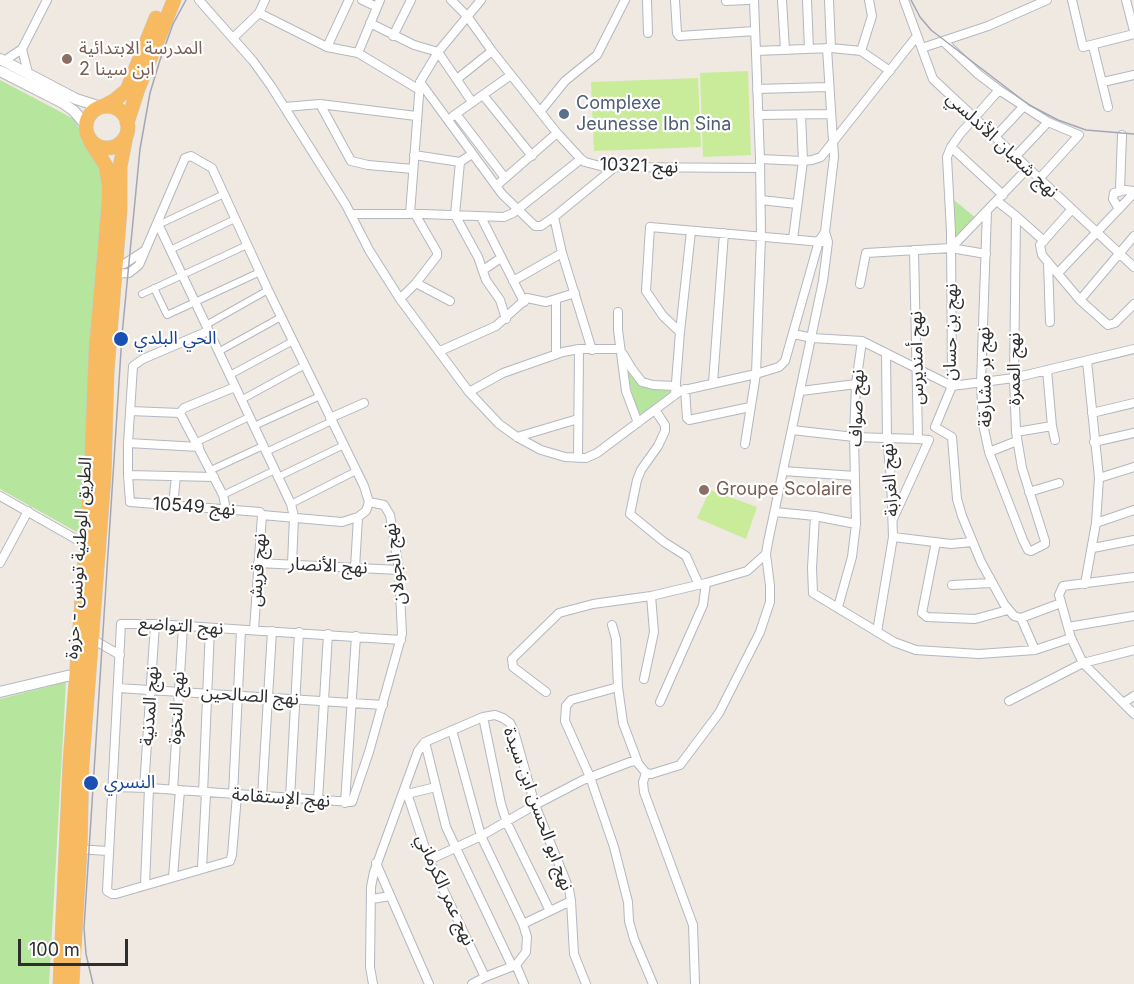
<!DOCTYPE html>
<html>
<head>
<meta charset="utf-8">
<style>
  body { margin:0 }
  #map { position:relative; width:1134px; height:984px; overflow:hidden; background:#efe9e1; font-family:Inter,sans-serif }
  canvas { display:block }
  .scale { position:absolute; left:18px; top:939px; width:110px; height:27px; box-sizing:border-box; border:3px solid #2e2e2e; border-top:0; padding-left:8px; font-size:18px; line-height:21px; white-space:nowrap; color:#2e2e2e; -webkit-text-stroke:4px #fff; paint-order:stroke }
</style>
</head>
<body>
<div id="map">
<canvas width="1134" height="984"></canvas>
<div class="scale">100 m</div>
</div>
<script>
const ctx = document.querySelector('canvas').getContext('2d');
ctx.lineJoin = 'round';
function fill(path, color) { ctx.fillStyle = color; ctx.fill(path, 'evenodd'); }
const toPath = rows => new Path2D(rows.map(r => 'M' + r).join(''));
function stroke(path, color, width, dash) { ctx.strokeStyle = color; ctx.lineWidth = width; ctx.lineCap = dash ? 'butt' : 'round'; ctx.setLineDash(dash || []); ctx.stroke(path); }
function label(font, color, halo, rows, align = 'center') {
  ctx.font = font + ' Inter,"Noto Sans Arabic",sans-serif'; ctx.lineWidth = 4.5; ctx.setLineDash([]); ctx.textBaseline = 'middle'; ctx.strokeStyle = halo; ctx.fillStyle = color; for (const [text, x, y, turn = 0] of rows) {
    ctx.save(); ctx.translate(x, y); ctx.rotate((+turn || 0) * Math.PI / 180); ctx.textAlign = isNaN(turn) ? turn : align; if (halo) ctx.strokeText(text, 0, 0); ctx.fillText(text, 0, 0); ctx.restore();
  }
}
fill(toPath([
  [0,80,74,119,105,177,87,407,82,535,0,489],
  [954,200,977,219,956,240],
  [628,371,637,383,671,391,670,392,639,416,633,401],
  [66,682,49,984,0,984,0,699]
]), '#b6e59e');
fill(toPath([
  [748,71,751,155,703,157,700,73],
  [698,78,701,147,594,151,591,82],
  [710,490,757,507,746,539,697,518]
]), '#c9ec9a');
const pedestrian = toPath([
  [158,225,224,194],
  [170,250,235,219],
  [154,288,167,315,260,272],
  [142,294,247,245],
  [206,325,268,290],
  [218,352,281,317],
  [230,375,293,341],
  [241,400,305,365],
  [254,426,320,396],
  [197,442,249,417],
  [266,452,332,421],
  [211,470,263,446],
  [278,477,344,445],
  [223,495,275,470],
  [291,504,356,471]
]);
const minor = toPath([
  [199,0,253,61,271,86,346,205,369,250,400,299,469,392,499,424,517,437,541,450,565,457,586,458,597,453,680,391,756,374,779,367,785,361,819,241,825,232,834,157,827,48],
  [362,0,377,7],
  [451,0,467,16,492,51,557,133,581,159,585,162,604,167,760,168],
  [647,0,648,33],
  [675,0,677,33,679,36,755,31],
  [782,0,785,50],
  [807,0,809,49],
  [829,0,831,48],
  [869,0,872,16,861,51,890,71],
  [904,0,933,79,1134,267],
  [1072,0,1083,47,1134,34],
  [1126,0,1134,31],
  [726,1,748,0],
  [259,13,265,0],
  [370,23,414,45,438,52,472,102],
  [393,36,411,0],
  [233,38,259,13,327,47,358,53,418,89],
  [944,42,978,74,999,90],
  [1093,46,1108,107],
  [327,47,349,0],
  [922,48,988,26,1047,0],
  [22,49,47,0],
  [756,51,831,48,861,51],
  [358,53,380,0],
  [4,61,22,49,28,73],
  [457,79,492,51],
  [420,82,502,194,535,226,541,226,554,217,615,167],
  [1103,82,1134,75],
  [757,89,828,87],
  [483,95,532,156],
  [320,104,351,161,368,165,413,169],
  [285,107,320,104,416,116],
  [540,112,565,81,597,55,625,0],
  [456,114,505,178],
  [758,115,829,114],
  [453,116,511,75],
  [995,137,1024,106],
  [951,147,1003,195],
  [472,154,460,162,455,215,478,257,486,280,500,300,506,319],
  [414,155,460,162],
  [1015,157,1048,122],
  [760,159,803,161,812,160,821,157,917,36],
  [496,186,557,133],
  [1120,190,1122,135],
  [761,200,797,204],
  [1072,209,1040,245,1042,255,1080,300,1108,325,1115,323,1134,304],
  [1119,209,1113,199,1114,193,1126,190,1134,191],
  [987,211,981,383,983,424,989,452,1023,540,1028,550,1031,551,1045,544,1045,541,1022,468,1016,432,1014,378,1016,216,997,201],
  [352,214,423,214,504,217,513,213,581,159],
  [410,214,420,82,438,52,481,0],
  [1016,216,1044,241],
  [481,217,524,302],
  [554,217,562,253,592,350],
  [158,224,291,504,294,517,292,564],
  [793,239,803,161,801,115],
  [951,248,1027,169],
  [1048,262,1050,322],
  [113,266,124,264,144,251],
  [483,270,501,258],
  [1058,273,1134,193],
  [111,274,129,273,139,265,185,158,191,156,212,168,268,290,364,486,369,502],
  [513,281,562,253],
  [416,283,450,301],
  [860,284,866,253,951,248,986,254],
  [400,299,416,283,437,256,437,252,415,214],
  [556,300,556,354],
  [1080,300,1134,236],
  [618,312,618,330,626,391,638,423],
  [208,331,143,359,133,366,128,443,128,475,130,502,260,512,262,515,254,630],
  [680,332,663,316,646,291,650,227,822,242],
  [794,334,812,338,862,341,952,386,1014,378,1047,370,1052,426],
  [440,351,496,326,527,298,546,302,575,293],
  [623,354,632,369,642,382,653,385,676,386],
  [1047,370,1134,349],
  [713,383,724,233],
  [685,389,687,418,689,420,750,407],
  [801,391,856,384],
  [469,392,503,373,563,352,579,349,620,349],
  [675,395,680,332,691,231],
  [655,410,665,425,665,431,658,446,641,470,637,480,630,514,664,542,686,556,699,585],
  [130,411,180,413],
  [1092,413,1134,403],
  [330,418,364,403],
  [792,430,854,437,918,439],
  [1016,432,1052,426,1055,440],
  [517,437,578,419],
  [1094,442,1134,433],
  [128,443,199,447],
  [745,444,756,374,761,236,760,159,754,0],
  [989,452,1017,441],
  [578,458,579,349],
  [783,471,855,476],
  [128,475,214,477],
  [1099,478,1134,467],
  [1029,492,1059,483],
  [0,496,88,546],
  [173,505,176,476],
  [226,509,223,495,180,413,184,408,235,387],
  [775,512,815,516,856,524],
  [262,515,342,522,358,517,366,511,369,502],
  [815,516,812,568,813,593,894,642,916,650,979,654,1035,650,1071,638],
  [893,519,929,440,918,439,914,250],
  [1096,523,1134,510],
  [893,537,951,544,972,542],
  [936,542,922,613,927,617,975,619,1008,610],
  [1093,548,1134,540],
  [0,563,28,511],
  [258,563,399,570],
  [355,568,358,517],
  [1134,577,1063,586,1059,595,1071,638,1083,663,1134,714],
  [1085,584,1096,523,1099,478,1087,361],
  [952,585,991,583],
  [838,607,852,557,856,524,854,437,856,384,862,341],
  [1021,618,1061,603],
  [612,625,616,639,618,687,623,723,638,763],
  [1068,627,1134,616],
  [877,632,893,537,891,478,887,439,886,353],
  [92,639,120,655],
  [1035,650,1021,618,1014,616,1004,604,981,562,962,516,957,499,952,437,935,427,952,386,951,232,947,157,951,147,960,134,999,90,1048,122,1079,135,1039,179],
  [644,679,654,632,651,596],
  [618,687,571,700,566,706,565,721,590,777,614,847,628,902,629,921,634,939,653,984],
  [118,688,383,705],
  [546,692,513,667,512,659,559,613,593,604,651,596,706,583,747,571,766,554],
  [1009,701,1083,663,1134,650],
  [660,702,703,605,706,583],
  [1123,703,1134,696],
  [483,717,501,804,507,823,550,911],
  [452,730,481,836,523,924,527,937,526,952,516,965,485,977],
  [425,742,446,827,512,966],
  [646,773,643,782,644,792,693,925,695,984],
  [112,787,149,788,352,802,369,752,402,634,399,570,390,515,384,505,369,502],
  [405,787,429,860,485,977,472,984],
  [144,788,155,624],
  [173,790,183,626],
  [203,793,210,628],
  [407,794,436,787],
  [233,795,241,630],
  [237,795,232,855,230,861,116,894,112,894,107,891,121,624,155,624,401,640],
  [262,797,272,631],
  [290,798,299,632],
  [318,800,328,634],
  [345,803,356,636],
  [76,849,108,851],
  [429,860,481,836,535,805,583,780,630,762,636,761,646,773,651,774,680,765,719,713,760,632,770,602,770,586,766,554,768,542,823,281,828,242,825,232],
  [376,863,429,984],
  [202,868,206,793],
  [173,877,180,790],
  [145,885,149,788],
  [372,899,390,896],
  [523,924,571,901],
  [516,965,524,984],
  [373,984,370,967,371,887,374,872,418,751,425,742,483,717,495,715,503,718,510,723,514,731,535,805,569,889,571,901,574,954,586,984]
]);
const tertiary = toPath([
  [0,59,76,99,101,107],
  [0,71,63,103,74,111,85,124],
  [0,692,67,676,84,674]
]);
const trunk = toPath([
  '86 127a21 21 0 1 1 42 0a21 21 0 1 1-42 0Z',
  [104,106,115,100,127,90,156,18],
  [127,123,138,89,174,0],
  [60,984,70,762,91,477,96,350,109,202,109,185,106,166,90,141],
  [72,984,80,850,82,764,104,477,107,372,120,211,120,167,126,136]
]);
stroke(pedestrian, '#b4b7c1', 8);
stroke(minor, '#b4b7c1', 10);
stroke(tertiary, '#b4b7c1', 12);
stroke(trunk, '#c9c9c9', 15);
stroke(pedestrian, '#fff', 6);
stroke(minor, '#fff', 8);
stroke(tertiary, '#fff', 10);
stroke(trunk, '#f8ba60', 14);
stroke(toPath([
  [911,0,920,17,931,30,1029,105,1058,120,1086,130,1134,134],
  [93,984,86,954,84,928,122,335,140,149,150,93,160,60,173,24,186,0]
]), '#a3a6b8', 1.5);
for (const [x, y, r, color] of [
  [67,59,6,"#8d6e63"],
  [564,114,6,"#5c6f8a"],
  [121,339,8,"#1a4fb4"],
  [704,490,6,"#8d6e63"],
  [91,783,8,"#1a4fb4"]
]) { const dot = new Path2D(); dot.arc(x, y, r, 0, 2 * Math.PI); ctx.fillStyle = color; ctx.fill(dot); stroke(dot, '#fff', 2); }
label('18px', '#785e54', '#fff', [
  ["المدرسة الابتدائية",79,49],
  ["ابن سينا 2",79,70],
  ["Groupe Scolaire",716,490]
], 'left');
label('18px', '#4e5e75', '#fff', [
  ["Complexe",576,104],
  ["Jeunesse Ibn Sina",576,125]
], 'left');
label('18px', '#2e2e2e', '#fff', [
  ["نهج شعبان الأندلسي",1002,145,43],
  ["نهج 10321",639,166,2],
  ["نهج بن حسان",951,332,-89],
  ["نهج أمنديرس",917,358,-91],
  ["نهج العمرة",1015,369,-90],
  ["نهج بر مشارقة",985,377,-91],
  ["نهج صواف",857,408,-88],
  ["نهج الغرابة",890,480,-94],
  ["نهج 10549",194,507,4],
  ["الطريق الوطنية تونس - حزوة",79,558,-86],
  ["نهج الجولان",395,564,-97],
  ["نهج الأنصار",328,566,3],
  ["نهج قريش",258,570,-86],
  ["نهج التواضع",181,626,4],
  ["نهج الصالحين",250,696,4],
  ["نهج المدنية",150,706,-86],
  ["نهج النخوة",177,708,-87],
  ["نهج الإستقامة",281,798,4],
  ["نهج ابو الحسن ابن سيدة",538,809,70],
  ["نهج عمر الكرماني",445,890,66]
]);
label('18px', '#164399', '#fff', [
  ["الحي البلدي",134,339],
  ["النسري",104,783]
], 'left');
</script>
</body>
</html>
